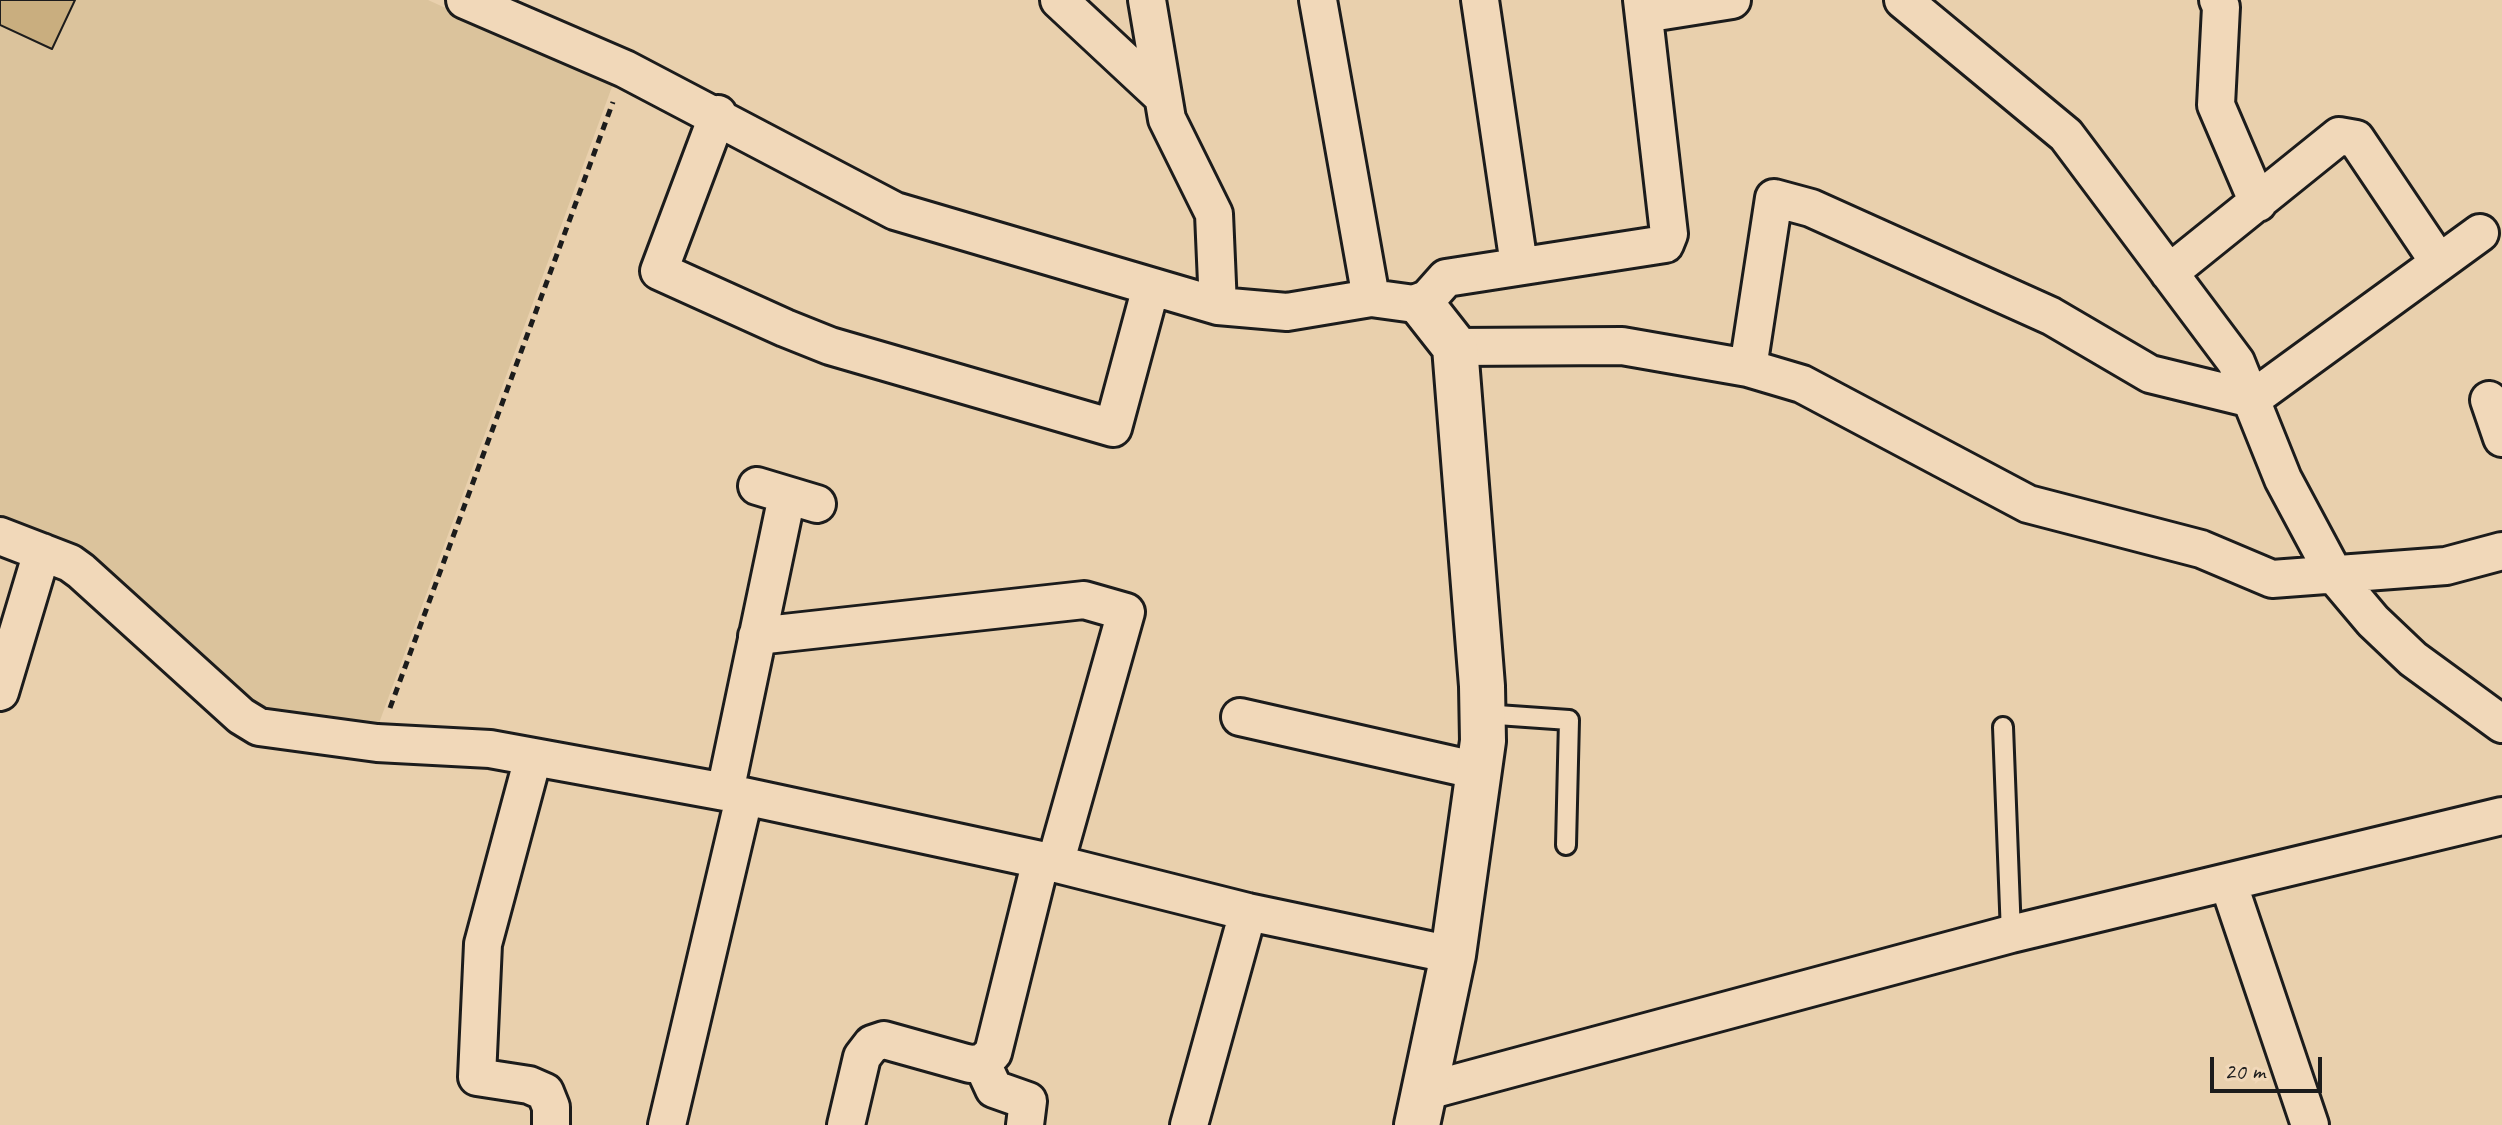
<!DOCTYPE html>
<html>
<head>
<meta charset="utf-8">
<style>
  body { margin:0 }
  #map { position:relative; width:2502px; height:1125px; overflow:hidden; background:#e9d0ad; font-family:Caveat,sans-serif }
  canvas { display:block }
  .scale { position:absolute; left:2210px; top:1057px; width:112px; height:36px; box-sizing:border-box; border:4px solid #1c1c1c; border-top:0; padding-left:10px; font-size:24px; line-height:28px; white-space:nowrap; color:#1c1c1c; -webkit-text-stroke:6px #f1d8b9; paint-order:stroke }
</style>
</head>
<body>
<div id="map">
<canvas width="2502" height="1125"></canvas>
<div class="scale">20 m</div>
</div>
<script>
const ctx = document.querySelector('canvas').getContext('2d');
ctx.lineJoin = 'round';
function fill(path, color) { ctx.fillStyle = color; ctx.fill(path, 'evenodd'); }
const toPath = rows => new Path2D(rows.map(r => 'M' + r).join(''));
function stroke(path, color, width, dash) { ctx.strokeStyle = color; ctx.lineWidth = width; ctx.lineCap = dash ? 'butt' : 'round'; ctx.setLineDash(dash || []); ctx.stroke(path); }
fill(toPath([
  [0,0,428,0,613,84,378,726,263,712,0,522]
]), '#dbc39c');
const building = toPath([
  [0,0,75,0,52,49,0,25,0,0]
]);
fill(building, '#c9ae7f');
stroke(building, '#1c1c1c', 2);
const lane = toPath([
  [1483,714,1569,720,1566,845],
  [2003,727,2011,934]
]);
const street = toPath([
  [465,0,625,69,895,211,1218,306,1287,312,1371,298,1422,305,1446,278,1665,244,1669,234,1642,0],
  [1059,0,1162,96],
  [1147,0,1167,119,1214,214,1218,306],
  [1318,0,1371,298],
  [1480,0,1519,265],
  [1903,0,2066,135,2236,362,2283,479,2335,576,2373,621,2413,659,2502,724],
  [2218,0,2221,7,2216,105,2258,203],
  [1644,14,1732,0],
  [718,114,659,271,785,328,830,346,1113,428,1151,287],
  [2169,273,2339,136,2356,139,2438,261],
  [1455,347,1622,346,1748,368,1802,384,2028,504,2201,549,2272,579,2446,566,2502,551],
  [1748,368,1774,198,1811,208,2051,316,2150,374,2252,399,2480,233],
  [2489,400,2502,438],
  [757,486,817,504],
  [0,536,70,563,81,571,241,716,259,727,377,743,490,749,725,792,1041,860,1248,912,1453,955],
  [757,636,1084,600,1126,612,1055,864],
  [0,692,42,552],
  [1240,717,1479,771],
  [533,758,483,944,477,1077,529,1085,545,1092,551,1107,551,1125],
  [725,792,787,496],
  [2228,882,2310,1125],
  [982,1063,994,1089,1028,1101,1025,1125],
  [1423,1092,2011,934,2502,816],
  [667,1125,744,798],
  [846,1125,862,1057,872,1044,884,1040,970,1064,982,1063,993,1053,1041,860],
  [1189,1125,1248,912]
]);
const secondary = toPath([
  [1417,1125,1453,955,1483,741,1482,686,1455,347,1422,305]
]);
stroke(lane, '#1c1c1c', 24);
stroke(street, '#1c1c1c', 42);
stroke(secondary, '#1c1c1c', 50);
stroke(toPath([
  [390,708,613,102]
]), '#1c1c1c', 5, [8, 6]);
stroke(lane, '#f1d8b9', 18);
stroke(street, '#f1d8b9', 36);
stroke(secondary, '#f1d8b9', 44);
</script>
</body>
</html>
